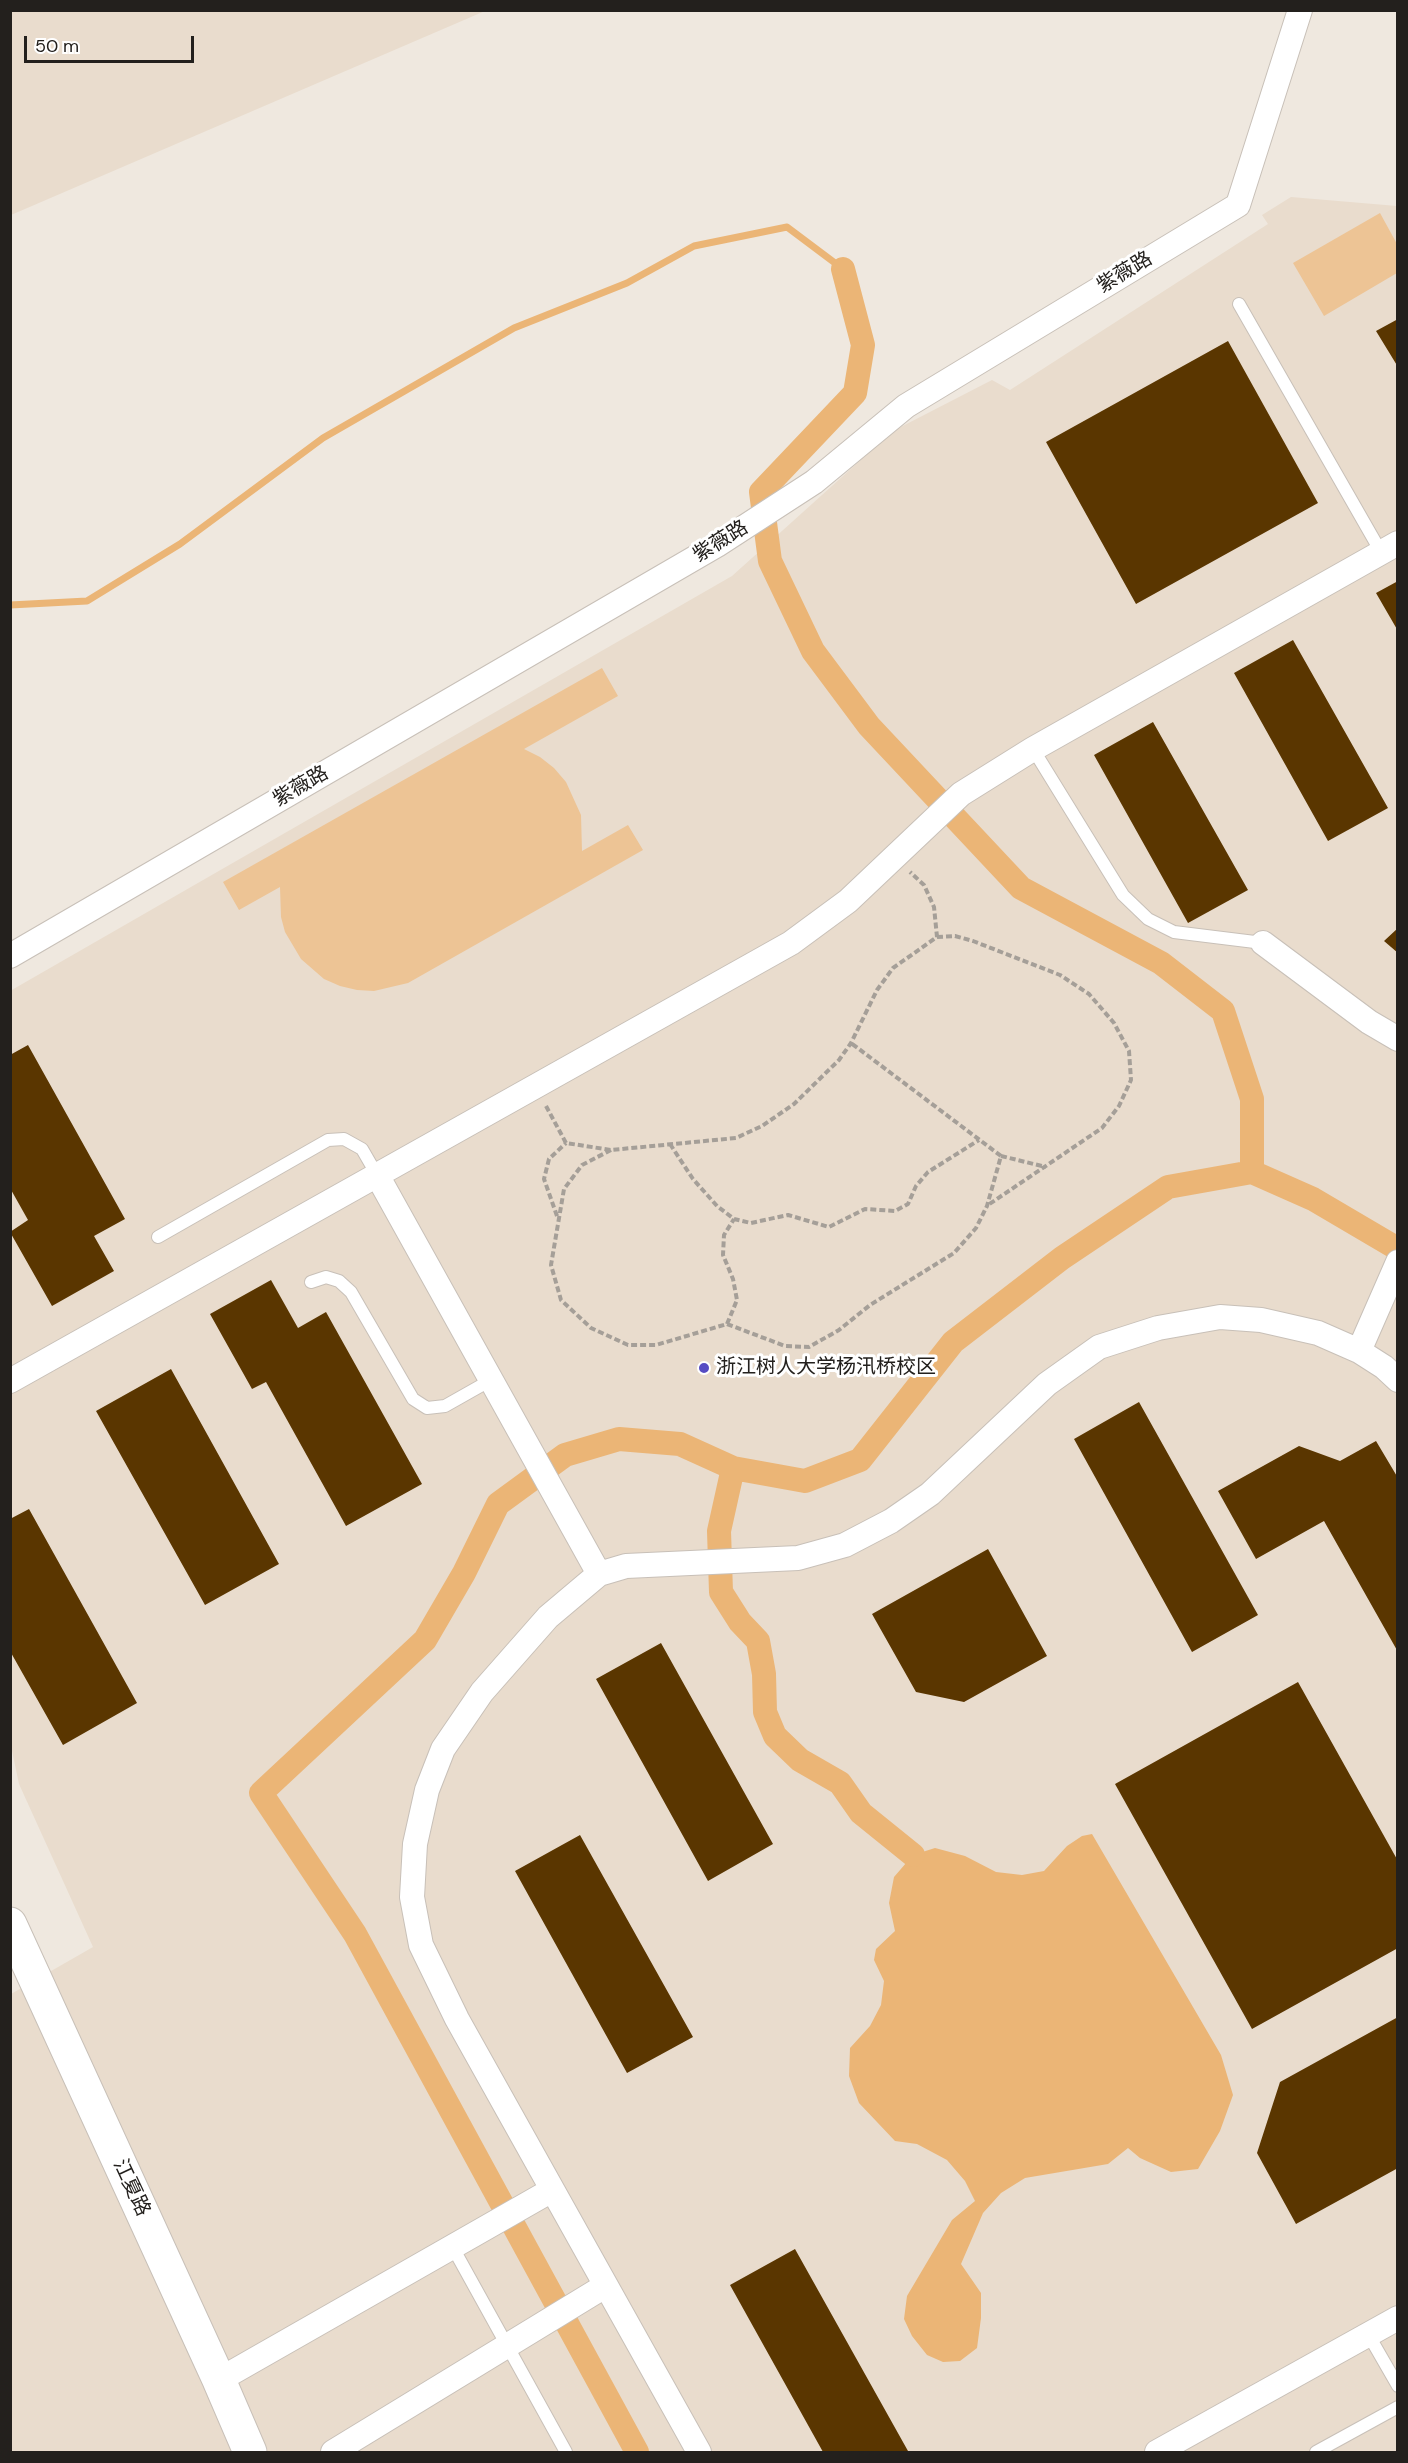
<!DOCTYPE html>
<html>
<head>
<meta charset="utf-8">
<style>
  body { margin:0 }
  #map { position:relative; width:1408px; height:2463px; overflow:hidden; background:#efe8df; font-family:"DM Sans",sans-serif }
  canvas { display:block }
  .frame { position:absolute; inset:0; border:12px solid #23201d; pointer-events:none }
  .scale { position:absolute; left:24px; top:36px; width:170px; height:27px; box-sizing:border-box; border:3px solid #23201d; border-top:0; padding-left:8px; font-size:18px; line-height:21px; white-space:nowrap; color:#23201d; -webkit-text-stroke:4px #fff; paint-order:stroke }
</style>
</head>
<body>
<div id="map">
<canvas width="1408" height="2463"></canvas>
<div class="frame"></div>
<div class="scale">50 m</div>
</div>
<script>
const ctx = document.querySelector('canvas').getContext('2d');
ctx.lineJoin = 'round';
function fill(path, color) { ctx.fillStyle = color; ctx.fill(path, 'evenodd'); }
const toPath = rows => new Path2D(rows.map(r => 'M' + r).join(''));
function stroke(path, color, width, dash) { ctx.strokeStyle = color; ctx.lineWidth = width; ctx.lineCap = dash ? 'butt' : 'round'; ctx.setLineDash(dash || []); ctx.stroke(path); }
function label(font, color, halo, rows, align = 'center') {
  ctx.font = font + ' "DM Sans","Noto Sans SC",sans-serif'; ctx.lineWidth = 6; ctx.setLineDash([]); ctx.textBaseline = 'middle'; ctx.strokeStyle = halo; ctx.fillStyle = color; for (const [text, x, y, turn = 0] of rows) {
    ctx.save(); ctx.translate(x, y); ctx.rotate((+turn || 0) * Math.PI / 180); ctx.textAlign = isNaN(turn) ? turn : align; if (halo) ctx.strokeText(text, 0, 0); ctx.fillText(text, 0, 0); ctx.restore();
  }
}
fill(toPath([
  [11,10,485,10,485,11,11,215],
  [1291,197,1397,206,1397,2452,11,2452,11,1994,93,1947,19,1784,11,1746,10,991,732,576,893,431,992,380,1010,390,1268,224,1262,215]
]), '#e9dccd');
fill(toPath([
  [1380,213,1397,244,1397,273,1324,316,1293,263],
  [602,668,618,696,524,749,540,757,554,768,566,782,581,815,582,851,628,825,643,850,408,983,374,991,357,990,340,986,324,979,301,959,285,932,281,917,280,887,239,910,223,882]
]), '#edc495');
fill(toPath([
  [1092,1834,1221,2055,1233,2095,1220,2131,1198,2169,1171,2172,1140,2158,1128,2148,1108,2164,1025,2178,1001,2193,983,2213,961,2264,981,2293,981,2318,977,2348,960,2361,943,2362,927,2355,912,2336,904,2319,907,2296,952,2220,975,2201,965,2181,947,2160,917,2144,895,2141,859,2103,849,2076,850,2048,870,2026,881,2005,884,1981,874,1960,876,1949,895,1931,889,1903,894,1877,913,1855,935,1848,965,1856,996,1872,1022,1875,1044,1871,1067,1846,1082,1836]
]), '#ebb576');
stroke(toPath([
  [10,605,87,601,180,544,323,438,514,328,627,283,694,246,787,227,843,269]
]), '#ebb576', 7);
stroke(toPath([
  [843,269,863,345,855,393,761,492,770,561,813,651,869,726,1021,888,1161,963,1223,1011,1252,1099,1252,1172],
  [733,1468,719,1531,721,1592,740,1622,758,1641,764,1674,765,1712,775,1736,800,1760,840,1783,861,1813,913,1855],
  [637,2452,355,1934,261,1793,425,1640,464,1573,498,1504,565,1455,619,1439,680,1444,733,1468,805,1481,860,1460,953,1342,1062,1258,1168,1187,1252,1172,1313,1199,1398,1249]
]), '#ebb576', 24);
fill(toPath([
  [1398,319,1398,367,1376,331],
  [1228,341,1318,503,1136,604,1046,442],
  [1398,581,1398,631,1376,593],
  [1293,640,1388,808,1328,841,1234,673],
  [1153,722,1248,890,1188,923,1094,755],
  [1398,928,1398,953,1384,941],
  [28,1045,125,1219,94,1236,114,1271,52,1306,10,1232,28,1220,10,1188,10,1055],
  [271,1280,298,1328,326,1312,422,1484,346,1526,266,1382,252,1389,210,1314],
  [171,1369,279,1564,205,1605,96,1411],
  [1139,1402,1258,1615,1192,1652,1074,1439],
  [1376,1441,1398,1478,1398,1652,1324,1521,1256,1559,1218,1491,1299,1446,1340,1461],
  [29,1509,137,1703,63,1745,10,1651,10,1519],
  [988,1549,1047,1656,964,1702,916,1692,872,1614],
  [661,1643,773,1844,708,1881,596,1679],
  [1298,1682,1398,1861,1398,1948,1252,2029,1115,1784],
  [580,1835,693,2037,627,2073,515,1871],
  [1398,2017,1398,2168,1296,2224,1257,2153,1280,2082],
  [795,2249,908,2451,905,2452,823,2452,730,2285]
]), '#5a3600');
const lane = toPath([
  [1239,304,1381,552],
  [1033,749,1123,895,1148,919,1174,932,1263,943],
  [158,1237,328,1140,344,1139,362,1149,377,1175],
  [311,1282,326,1277,339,1281,351,1292,413,1399,427,1408,445,1406,491,1380],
  [452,2246,566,2452],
  [1368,2334,1398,2386],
  [1316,2452,1398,2407]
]);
const street = toPath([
  [1263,943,1369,1022,1398,1039],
  [10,956,717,545,814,482,906,406,1238,205,1300,10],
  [377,1175,599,1574],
  [1359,1351,1398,1262],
  [10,1381,791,943,848,901,961,794,1033,749,1398,543],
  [219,2380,552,2190],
  [333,2452,605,2286],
  [699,2452,457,2019,421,1945,412,1897,415,1844,427,1790,443,1749,482,1692,548,1617,599,1574,626,1566,798,1558,845,1545,891,1521,930,1494,1047,1384,1099,1347,1158,1328,1220,1317,1261,1320,1318,1333,1359,1351,1384,1367,1398,1380],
  [1157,2452,1398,2318]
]);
const secondary = toPath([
  [10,1924,219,2380,250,2452]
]);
stroke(lane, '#c8c0b8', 14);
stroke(street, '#c8c0b8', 26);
stroke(secondary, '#c8c0b8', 35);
stroke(toPath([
  [937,937,955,936,973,941,1060,975,1089,994,1114,1023,1129,1051,1131,1080,1119,1106,1102,1128,988,1205],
  [546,1106,566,1143,611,1150,736,1138,762,1126,794,1104,839,1060,851,1043,877,990,893,968,937,937,934,907,924,885,910,872],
  [670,1144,693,1179,717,1206,734,1219,751,1223,788,1215,829,1227,865,1209,895,1211,908,1204,916,1186,928,1172,979,1140],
  [611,1150,582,1165,564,1189,551,1265,561,1300,591,1328,628,1345,656,1345,727,1324,785,1346,809,1347,839,1330,870,1305,954,1253,976,1228,987,1206,1001,1156,851,1043],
  [1001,1156,1046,1167],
  [557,1216,544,1179,549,1159,566,1143],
  [727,1324,737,1300,733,1279,723,1255,724,1235,734,1219]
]), '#a59f98', 4, [6, 3]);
stroke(lane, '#fff', 12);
stroke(street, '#fff', 24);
stroke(secondary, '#fff', 33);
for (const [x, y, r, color] of [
  [704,1368,6,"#564cc3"]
]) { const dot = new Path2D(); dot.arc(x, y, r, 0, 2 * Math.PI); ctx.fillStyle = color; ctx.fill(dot); stroke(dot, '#fff', 2); }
label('20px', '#23201d', '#fff', [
  ["紫薇路",1125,273,-31],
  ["紫薇路",721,542,-32],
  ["紫薇路",301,787,-30],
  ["江夏路",131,2188,65]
]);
label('20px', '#23201d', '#fff', [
  ["浙江树人大学杨汛桥校区",716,1368]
], 'left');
</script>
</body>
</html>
